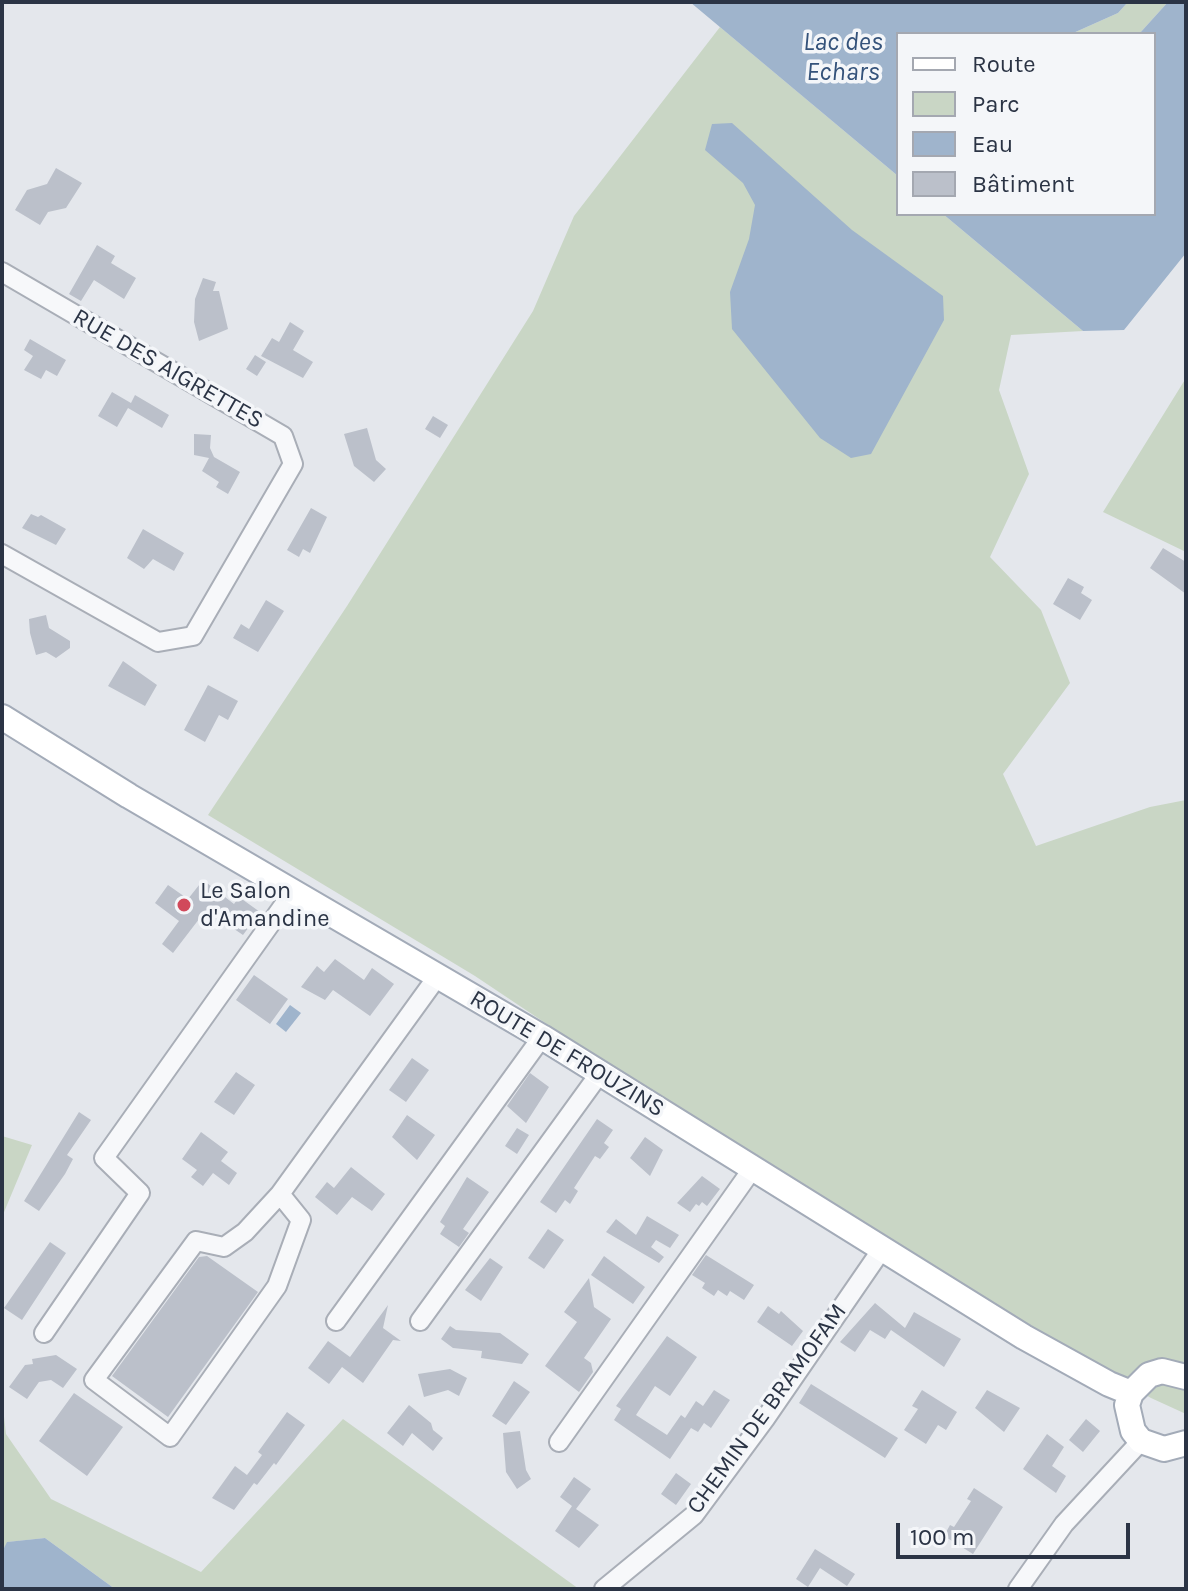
<!DOCTYPE html>
<html>
<head>
<meta charset="utf-8">
<style>
  body { margin:0 }
  #map { position:relative; width:1188px; height:1591px; overflow:hidden; background:#e4e7ec; font-family:Karla,sans-serif }
  canvas { display:block }
  .frame { position:absolute; inset:0; border:4px solid #2b3445; pointer-events:none }
  .legend { position:absolute; left:896px; top:32px; width:260px; height:184px; box-sizing:border-box; background:#f4f6f9; border:2px solid #a4a8b1; margin:0; padding:10px 14px; list-style:none; font-size:24px; color:#2b3445 }
  .legend li { display:flex; align-items:center; gap:16px; height:40px }
  .legend b { width:40px; border:2px solid #a4a8b1 }
  .scale { position:absolute; left:896px; top:1523px; width:234px; height:36px; box-sizing:border-box; border:4px solid #2b3445; border-top:0; padding-left:10px; font-size:24px; line-height:28px; white-space:nowrap; color:#2b3445; -webkit-text-stroke:6px #f4f6f9; paint-order:stroke }
</style>
</head>
<body>
<div id="map">
<canvas width="1188" height="1591"></canvas>
<div class="frame"></div>
<ul class="legend">
<li><b style="height:10px;background:#fff"></b>Route</li>
<li><b style="height:22px;background:#c9d6c5"></b>Parc</li>
<li><b style="height:22px;background:#9fb4cc"></b>Eau</li>
<li><b style="height:22px;background:#bbc0ca"></b>Bâtiment</li>
</ul>
<div class="scale">100 m</div>
</div>
<script>
const ctx = document.querySelector('canvas').getContext('2d');
ctx.lineJoin = 'round';
function fill(path, color) { ctx.fillStyle = color; ctx.fill(path, 'evenodd'); }
const toPath = rows => new Path2D(rows.map(r => 'M' + r).join(''));
function stroke(path, color, width, dash) { ctx.strokeStyle = color; ctx.lineWidth = width; ctx.lineCap = dash ? 'butt' : 'round'; ctx.setLineDash(dash || []); ctx.stroke(path); }
function label(font, color, halo, rows, align = 'center') {
  ctx.font = font + ' Karla,sans-serif'; ctx.lineWidth = 7; ctx.setLineDash([]); ctx.textBaseline = 'middle'; ctx.strokeStyle = halo; ctx.fillStyle = color; for (const [text, x, y, turn = 0] of rows) {
    ctx.save(); ctx.translate(x, y); ctx.rotate((+turn || 0) * Math.PI / 180); ctx.textAlign = isNaN(turn) ? turn : align; if (halo) ctx.strokeText(text, 0, 0); ctx.fillText(text, 0, 0); ctx.restore();
  }
}
fill(toPath([
  [1128,2,1168,2,1139,34,1071,34,1118,13],
  [720,27,898,176,898,214,943,214,1083,331,1011,335,999,390,1029,474,990,557,1041,610,1070,683,1003,774,1036,846,1150,807,1186,800,1186,1414,1151,1398,780,1180,475,976,208,815,347,606,533,311,574,216],
  [1186,378,1186,552,1103,512],
  [2,1136,32,1145,2,1217],
  [2,1399,6,1434,51,1499,201,1572,343,1419,579,1589,115,1589,45,1538,8,1542,2,1552]
]), '#c9d6c5');
fill(toPath([
  [690,2,1128,2,1118,13,1071,34,898,34,898,176],
  [1168,2,1186,2,1186,253,1124,330,1083,331,943,214,1154,214,1154,34,1139,34],
  [732,123,852,230,943,296,944,320,871,454,851,458,820,438,732,329,730,292,749,239,755,205,743,183,705,150,712,124],
  [290,1005,301,1013,286,1032,276,1024],
  [45,1538,115,1589,2,1589,2,1552,7,1542]
]), '#9fb4cc');
fill(toPath([
  [56,168,82,183,66,208,48,212,40,225,15,210,27,190,47,184],
  [97,245,115,256,111,263,136,278,124,299,94,280,81,301,69,294],
  [203,278,216,282,213,291,219,291,228,329,199,341,194,322,195,299],
  [290,322,304,331,293,350,313,362,303,378,261,356,272,338,279,342],
  [30,339,66,360,57,376,46,370,41,379,24,370,33,356,24,350],
  [255,355,266,362,257,376,246,369],
  [112,392,131,403,135,395,169,415,162,428,128,408,117,427,98,416],
  [433,416,448,425,440,438,425,429],
  [367,428,376,460,386,469,374,482,354,466,344,434],
  [194,434,211,435,210,448,214,457,240,472,228,494,216,487,219,482,202,471,209,458,194,455],
  [311,508,327,517,310,553,303,549,299,557,287,550],
  [31,514,38,517,41,515,66,529,56,545,22,528],
  [143,529,184,553,174,571,153,559,144,569,127,558],
  [1163,548,1186,562,1186,594,1150,568],
  [1068,578,1084,587,1081,593,1092,600,1080,620,1053,604],
  [266,600,284,611,258,652,233,638,241,624,249,629],
  [46,615,49,628,70,641,70,648,56,658,46,652,36,655,30,633,29,619],
  [123,661,157,685,145,706,108,686],
  [208,685,238,701,228,720,219,715,205,742,184,730],
  [203,880,234,904,239,897,260,912,243,935,206,910,173,953,162,944,179,921,155,903,168,885,188,899],
  [335,959,364,980,372,968,394,984,370,1016,333,990,325,1000,301,987,317,966,324,972],
  [254,975,288,999,270,1024,236,1000],
  [412,1058,429,1070,406,1102,389,1090],
  [236,1072,255,1085,234,1115,214,1102],
  [530,1073,549,1087,526,1123,507,1106],
  [79,1112,91,1120,67,1155,73,1159,65,1174,39,1211,24,1201],
  [407,1115,435,1135,417,1160,392,1137],
  [597,1119,613,1130,604,1143,609,1147,600,1159,595,1156,574,1188,578,1191,570,1204,565,1200,556,1213,540,1202],
  [517,1128,529,1135,517,1154,505,1146],
  [201,1132,228,1152,221,1161,237,1173,229,1185,213,1173,203,1186,191,1177,197,1170,182,1159],
  [645,1137,663,1150,650,1176,630,1158],
  [351,1167,385,1194,372,1211,352,1197,337,1215,315,1197,327,1182,334,1188],
  [702,1176,720,1189,707,1206,702,1202,699,1206,696,1204,690,1212,677,1203],
  [467,1177,489,1192,463,1229,469,1233,459,1247,440,1234,445,1226,440,1222],
  [647,1216,679,1235,670,1248,656,1240,651,1247,664,1257,659,1263,606,1232,616,1219,636,1235],
  [548,1229,564,1240,544,1269,528,1258],
  [50,1242,66,1253,22,1320,4,1308],
  [706,1255,754,1285,744,1300,730,1291,727,1296,718,1290,714,1296,702,1288,705,1283,692,1275],
  [207,1256,258,1292,168,1417,112,1376,199,1257],
  [604,1256,645,1287,633,1304,591,1275],
  [490,1258,503,1267,481,1301,465,1290],
  [589,1278,594,1307,611,1319,584,1358,591,1363,593,1372,579,1392,545,1366,577,1322,564,1312],
  [875,1303,905,1328,914,1312,961,1339,944,1367,891,1330,885,1339,870,1330,855,1352,840,1342],
  [388,1305,383,1328,401,1341,393,1340,363,1383,342,1367,329,1384,308,1368,328,1341,350,1357],
  [768,1306,779,1314,781,1311,803,1331,792,1346,757,1322],
  [450,1326,456,1330,500,1333,529,1354,522,1364,481,1358,482,1351,453,1348,441,1339],
  [667,1336,697,1357,670,1396,655,1386,636,1415,667,1435,681,1415,685,1418,696,1401,703,1406,714,1390,730,1400,711,1428,704,1423,698,1432,691,1428,670,1459,614,1420,621,1409,616,1406],
  [56,1355,77,1369,63,1388,51,1380,39,1382,27,1399,9,1387,25,1365,33,1364,32,1359],
  [450,1369,467,1378,459,1396,448,1390,424,1397,418,1374],
  [514,1381,530,1392,506,1425,492,1416],
  [811,1384,898,1438,885,1458,799,1403],
  [922,1390,957,1412,946,1430,938,1425,926,1444,904,1430,918,1409,912,1406],
  [987,1390,1020,1408,1004,1432,975,1408],
  [74,1393,123,1427,87,1476,39,1441],
  [409,1405,431,1423,433,1430,443,1438,433,1451,412,1433,403,1446,387,1433],
  [287,1412,305,1425,276,1465,274,1463,257,1485,254,1483,234,1510,212,1498,235,1466,247,1475,262,1455,258,1452],
  [1086,1419,1100,1431,1083,1452,1069,1440],
  [520,1431,526,1470,531,1479,517,1489,506,1472,503,1433],
  [1047,1434,1064,1447,1052,1466,1066,1476,1056,1493,1023,1469],
  [676,1473,691,1484,676,1505,661,1494],
  [574,1477,591,1489,576,1509,599,1525,579,1548,555,1531,572,1506,560,1497],
  [974,1488,1003,1507,973,1554,944,1536,950,1525,954,1527,971,1501,967,1499],
  [815,1549,855,1574,847,1586,820,1568,808,1587,796,1579]
]), '#bbc0ca');
const minor = toPath([
  [2,272,283,436,293,464,193,636,158,642,2,554],
  [280,1194,301,1220,277,1286,170,1437,94,1380,196,1241,224,1247,245,1232,280,1194,437,977],
  [336,1321,542,1037],
  [420,1321,600,1073],
  [44,1333,140,1193,104,1158,293,892],
  [559,1442,753,1168],
  [604,1589,694,1515,765,1419,882,1249],
  [1018,1589,1064,1524,1141,1441]
]);
const major = toPath([
  [2,717,129,796,542,1037,1024,1337,1109,1384,1131,1393],
  [1186,1377,1162,1371,1149,1375,1131,1393,1127,1405,1133,1431,1141,1441,1164,1449,1186,1443]
]);
stroke(minor, '#a9aeb7', 22);
stroke(major, '#a3abb8', 28);
stroke(minor, '#f7f8fa', 18);
stroke(major, '#fff', 24);
for (const [x, y, r, color] of [
  [184,905,8,"#d1495b"]
]) { const dot = new Path2D(); dot.arc(x, y, r, 0, 2 * Math.PI); ctx.fillStyle = color; ctx.fill(dot); stroke(dot, '#f4f6f9', 3); }
label('24px', '#2b3445', '#f4f6f9', [
  ["RUE DES AIGRETTES",168,369,30],
  ["ROUTE DE FROUZINS",567,1054,31],
  ["CHEMIN DE BRAMOFAM",767,1409,-54]
]);
label('24px', '#2b3445', '#f4f6f9', [
  ["Le Salon",200,891],
  ["d'Amandine",200,919]
], 'left');
label('italic 26px', '#34527a', '#f4f6f9', [
  ["Lac des",843,43],
  ["Echars",843,73]
]);
</script>
</body>
</html>
